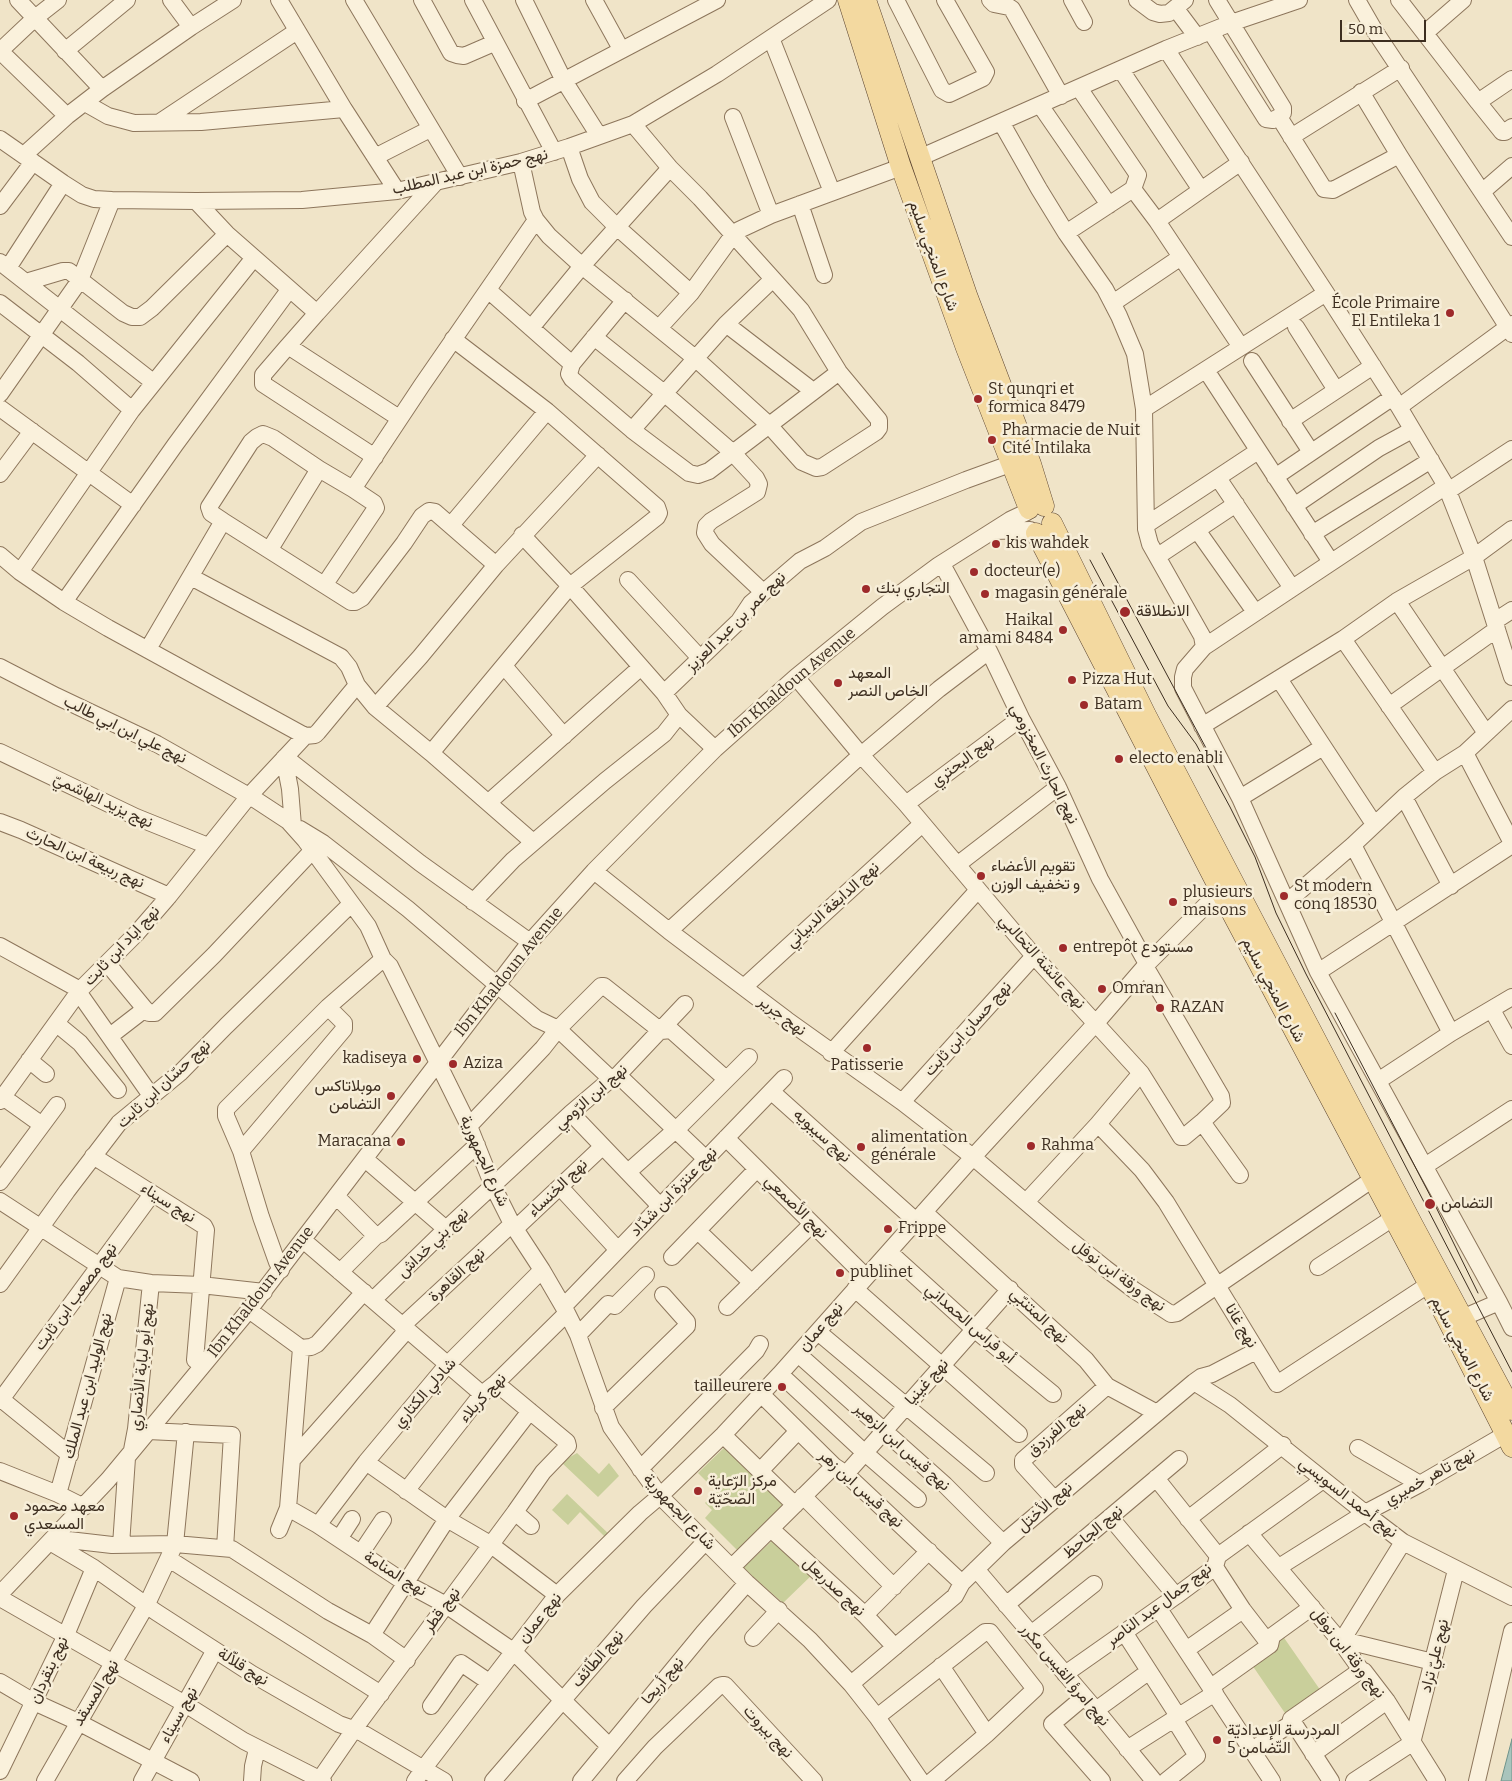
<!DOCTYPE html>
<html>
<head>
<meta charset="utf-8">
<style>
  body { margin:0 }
  #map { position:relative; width:1512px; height:1781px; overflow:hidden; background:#f0e4c8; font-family:Bitter,serif }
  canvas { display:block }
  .scale { position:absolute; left:1340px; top:20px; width:86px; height:22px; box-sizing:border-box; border:2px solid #3d2e20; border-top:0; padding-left:6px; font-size:15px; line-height:18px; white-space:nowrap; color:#3d2e20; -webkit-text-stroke:4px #f7eed8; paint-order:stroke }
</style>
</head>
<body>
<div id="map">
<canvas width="1512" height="1781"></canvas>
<div class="scale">50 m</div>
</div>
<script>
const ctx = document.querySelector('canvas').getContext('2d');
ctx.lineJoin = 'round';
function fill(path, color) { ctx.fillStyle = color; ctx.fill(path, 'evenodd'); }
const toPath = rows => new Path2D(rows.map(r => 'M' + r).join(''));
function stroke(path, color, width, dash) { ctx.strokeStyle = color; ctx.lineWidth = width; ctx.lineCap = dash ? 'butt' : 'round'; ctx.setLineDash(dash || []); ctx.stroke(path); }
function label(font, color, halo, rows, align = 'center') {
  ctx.font = font + ' Bitter,Vazirmatn,serif'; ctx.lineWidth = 5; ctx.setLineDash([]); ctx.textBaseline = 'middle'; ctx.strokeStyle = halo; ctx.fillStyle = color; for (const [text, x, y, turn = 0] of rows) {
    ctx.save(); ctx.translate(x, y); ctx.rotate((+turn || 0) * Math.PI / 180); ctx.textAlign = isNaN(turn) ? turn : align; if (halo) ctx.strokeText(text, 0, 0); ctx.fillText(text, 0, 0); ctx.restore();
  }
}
fill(toPath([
  [729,1443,788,1504,739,1552,705,1518,712,1510,705,1503,716,1491,698,1473],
  [577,1453,599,1474,609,1463,619,1476,598,1497,561,1462],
  [567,1494,612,1537,608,1540,580,1512,568,1525,552,1510],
  [775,1538,814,1573,783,1603,743,1568],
  [1280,1632,1323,1694,1289,1719,1250,1662]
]), '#c9cf9b');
const water = toPath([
  [1512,1739,1512,1781,1501,1781,1512,1739]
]);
fill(water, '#a9c4bc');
stroke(water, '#6f938a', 1);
const minor = toPath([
  [18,0,102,89],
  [58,0,35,18,0,51,67,116],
  [171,0,191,27],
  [279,0,344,109,397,191],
  [354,0,460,177],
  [422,0,451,53,457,55,464,56,494,43],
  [473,0,554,152],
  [524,0,563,79,599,136],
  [594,0,621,49],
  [896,0,942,90,949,94,983,78,986,72,945,0],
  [990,0,994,4,1009,7,1012,9,1061,96],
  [1072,0,1084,22],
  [1137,0,1153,12,1160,14,1169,13,1185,0],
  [1217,0,1283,108,1283,113,1279,117,1324,189,1333,190,1399,155],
  [1357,0,1376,33,1512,237],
  [1399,0,1478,102,1512,79],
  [1176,9,1197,37],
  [1211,32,1266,119,1273,120,1279,117],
  [1425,33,1463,0],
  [771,38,832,192],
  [1166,49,1326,293,1399,407,1446,486,1474,557,1512,677],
  [65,51,127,0],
  [1121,70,1201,190,1157,221],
  [1361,92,1399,155,1512,334],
  [525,101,717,0],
  [1478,102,1502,132,1505,132,1512,127],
  [85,103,108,116,134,123,201,122,344,109],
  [1040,105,1109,205],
  [733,117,771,215],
  [160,122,297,31],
  [1001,122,1039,189,1066,233,1105,289,1119,316,1135,354,1144,409,1146,529,1150,544,1202,636,1204,647,1185,669,1183,677,1183,688,1240,798,1318,972,1499,1302],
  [1291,137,1401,68],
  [0,139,63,183,82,195,94,199,112,200,196,201,302,200,397,191,521,162,569,147,633,124,717,74,828,0],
  [569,147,580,179,592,202,617,227,691,293],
  [24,155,67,116,102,89,191,27,233,0],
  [375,157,430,129],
  [919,158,1166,49,1231,23,1299,0],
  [521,162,532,212,536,220,549,236,582,266,695,358,768,424,802,462,816,468,822,467,876,432,879,428,879,420,839,372,801,310,700,198,670,168,633,124],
  [1133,189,1157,221,1241,347],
  [1201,190,1241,162],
  [1482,192,1512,166],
  [196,201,227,234,317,313,435,183],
  [800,204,824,275],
  [0,206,33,162],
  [1066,233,1133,189,1138,175,1079,88],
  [0,262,153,382],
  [8,268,63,183],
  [26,282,63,271,69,271,123,313,132,317,140,317,152,308,227,234],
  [488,290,572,364],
  [625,300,572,364,569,374,572,379,632,430,689,473,698,475,709,471,839,372],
  [0,303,78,363,132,410],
  [1113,303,1181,257],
  [317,313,288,346,399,418],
  [726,324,813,391],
  [1296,327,1336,390],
  [531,328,582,266,670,168],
  [659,328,691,293,733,235,739,230,771,215,901,167],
  [594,337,664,393,732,452,756,478,759,484,757,492,711,521,706,526,705,533,712,544,763,592],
  [288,346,263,375,263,384,375,457],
  [1252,361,1311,452],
  [1206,370,1331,562],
  [0,394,80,280,112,200],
  [1399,407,1512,324],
  [0,408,133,505],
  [1144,409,1326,293],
  [1290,421,1373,366],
  [632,430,726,324,773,279],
  [0,474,32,431],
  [1275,477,1393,397],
  [1218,478,1292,588],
  [353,489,422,385,536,220],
  [1448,491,1512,449],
  [1294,506,1379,448,1412,430],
  [223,521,211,513,209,507,251,442,257,437,263,434,273,438,319,469],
  [451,525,547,411],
  [1146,525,1258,451],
  [1197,530,1255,612],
  [994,531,1030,530],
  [1312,534,1431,460],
  [522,535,570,586,664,693,679,715,715,749],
  [270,549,319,469,353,489,374,503,376,508,325,584],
  [0,555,20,572,64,602,108,628,305,736],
  [1158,556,1236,504],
  [942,564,989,651,1021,718,1058,787,1100,879,1147,964],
  [20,572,132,410,253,259],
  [628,580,700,658],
  [1397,601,1486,733],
  [64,602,175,445,289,290],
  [1495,621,1512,610],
  [1343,639,1435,772],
  [1204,647,1446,486],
  [148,649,223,521,351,602,355,602,362,598,404,543,422,516,429,511,435,512,496,565],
  [504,666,564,736],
  [0,667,56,696,157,744,256,800,288,821,305,840,368,926,383,959,390,966,469,1126,493,1186,512,1224,542,1270,567,1313,578,1335,611,1427,660,1496,747,1583,810,1640,851,1684,877,1717,921,1781],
  [796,677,861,755,906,804,1034,956,1141,1073,1181,1137,1184,1137,1202,1122,1240,1175],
  [1279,679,1374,824],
  [357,685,375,707,431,753,533,842],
  [664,693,739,621,751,603,800,561,825,548,861,522,966,480,1010,464],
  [1389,706,1497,629],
  [375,707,420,657,496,565,598,455],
  [1202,726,1343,639,1397,601,1474,557,1512,529],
  [0,752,136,817,208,846],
  [431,753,570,586,657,517,659,513,657,507,547,411,453,339],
  [1465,753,1512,843],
  [285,757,420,863,530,942],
  [284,758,290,789,293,826],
  [1404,797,1451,886],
  [1240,798,1323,747],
  [489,802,641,667],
  [906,804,1021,718],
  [0,822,21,830,169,896],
  [300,829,323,843,408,909,537,1019,558,1029,611,1079],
  [1353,845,1451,1033],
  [957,865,1058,787],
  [594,871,669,931,787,1020,902,1102,973,1157,1063,1234,1105,1268,1134,1290,1171,1314,1177,1313,1373,1179],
  [473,902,513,860,605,781,664,734,679,715],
  [1287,902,1353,845,1404,797,1435,772,1465,753,1512,709],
  [669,931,861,755,939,689,989,651],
  [0,946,80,990],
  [107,963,145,1009],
  [1145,966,1221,1096,1222,1103,1202,1122],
  [1318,972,1512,845],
  [744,987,922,824],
  [79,993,152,1097],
  [1492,1010,1512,1046],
  [57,1024,80,1043,118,1090],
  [110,1036,145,1009,149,1013,155,1013,214,955,312,851],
  [831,1053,978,890],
  [29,1060,46,1074],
  [618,1075,706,1159],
  [1378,1081,1451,1033,1512,997],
  [772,1092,916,1221],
  [3,1097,42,1125],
  [0,1101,80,990,136,934,169,896,249,796,305,736,315,735,318,732,357,685,349,667,341,657,191,577],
  [902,1102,1034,956],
  [571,1113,660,1206],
  [1098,1124,1142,1170,1166,1202,1277,1384,1428,1285],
  [469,1126,543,1048,558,1029,601,986,604,986,661,1031,671,1030,726,1079],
  [726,1138,866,1277],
  [241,1151,226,1116,226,1109,328,1007],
  [93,1156,204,1226,206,1230,195,1360],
  [365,1159,446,1229],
  [1425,1166,1512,1109],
  [628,1172,681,1125,749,1057],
  [0,1182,57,1105],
  [560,1187,618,1250],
  [336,1196,376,1236],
  [0,1201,118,1278,151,1283,201,1285,264,1292],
  [1026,1202,1098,1124,1141,1073],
  [924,1212,1086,1360,1107,1386,1157,1413],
  [515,1229,602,1147],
  [698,1231,752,1283],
  [303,1240,482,1394],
  [889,1252,974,1329,1053,1394],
  [672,1257,757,1169],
  [1318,1267,1393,1218],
  [281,1270,277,1262,261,1217,241,1151,344,1029,344,1023,328,1007,383,959],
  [340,1272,376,1236,381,1234,477,1145],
  [0,1284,67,1191,119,1123,181,1072,226,1026,351,904],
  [855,1289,1019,1434],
  [373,1300,446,1229,571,1113,611,1079,618,1075,685,1004],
  [564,1306,784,1078],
  [727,1307,812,1224],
  [249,1310,301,1348],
  [1462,1318,1499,1302,1512,1328],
  [402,1326,512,1224],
  [818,1332,986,1473],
  [578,1335,608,1304,615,1306,646,1275],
  [798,1354,945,1485,1003,1543],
  [780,1374,865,1453,918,1499],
  [1194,1382,1230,1405,1365,1513,1403,1542,1512,1597],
  [761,1394,834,1466,846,1474,962,1583],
  [1,1399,70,1455],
  [0,1401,152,1194],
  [603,1408,687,1326,687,1322,663,1295],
  [148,1431,232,1435,225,1548],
  [723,1435,795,1505],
  [1358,1448,1420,1484],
  [132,1450,136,1429,151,1283],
  [292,1460,407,1330],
  [366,1462,447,1519,490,1544,557,1595],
  [640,1469,756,1351,760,1344],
  [0,1471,58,1494,84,1507],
  [760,1471,798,1431],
  [846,1474,1010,1289],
  [1156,1478,1218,1556],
  [406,1491,482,1394,496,1383,567,1313],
  [58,1494,118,1278],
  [803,1496,894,1587],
  [1054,1499,1023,1465,1023,1460,1107,1386],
  [288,1508,318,1525,407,1584,446,1605,513,1651,608,1745],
  [515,1512,531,1526],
  [1110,1517,1176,1596],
  [1188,1519,1283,1445],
  [318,1525,366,1462,447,1365,542,1270],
  [771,1529,865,1615,895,1647],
  [279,1530,288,1508,301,1348,311,1347,317,1344,364,1292],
  [1249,1533,1341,1642,1361,1670,1364,1671,1387,1701,1437,1781],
  [56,1537,60,1539,112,1545,175,1544,232,1549,328,1611,372,1635,407,1660],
  [339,1539,352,1519],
  [50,1542,94,1568,156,1612,252,1674,339,1724,359,1731,444,1781],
  [121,1545,127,1458],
  [361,1553,383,1520],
  [169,1559,381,1694],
  [732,1567,834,1466],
  [1215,1567,1243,1610,1270,1645],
  [1279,1567,1365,1513,1420,1484,1506,1434],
  [976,1569,1096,1710,1154,1781],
  [0,1594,108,1480,249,1310,530,942,594,871,715,749,796,677,882,607,939,565,1010,520,1027,512],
  [0,1598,185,1704,244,1741,323,1781],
  [1006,1605,1179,1459],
  [1159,1609,1272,1781],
  [865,1615,929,1551],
  [1124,1632,1178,1716],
  [1031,1634,1094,1584],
  [372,1635,447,1519,530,1411],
  [753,1638,779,1610],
  [1343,1640,1433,1662],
  [1341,1642,1403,1542],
  [1186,1650,1243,1610],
  [941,1666,987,1734],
  [1065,1674,1176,1596,1215,1567,1218,1556,1323,1480],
  [0,1682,34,1702,78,1722,191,1781],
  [851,1684,955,1596,962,1583,1003,1543,1194,1382,1201,1377,1212,1374,1256,1351],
  [1211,1687,1270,1645,1272,1636,1312,1607],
  [1084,1697,1052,1724,1102,1781],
  [431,1706,461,1663,489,1682],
  [1096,1710,1148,1672],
  [877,1717,985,1632,990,1632,1035,1689,987,1734,932,1781],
  [1127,1749,1215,1693],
  [1252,1750,1293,1722],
  [1313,1754,1387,1701],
  [0,1771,66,1635,94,1568],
  [320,1779,358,1724,515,1512,543,1472,568,1446,567,1442,496,1383],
  [45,1781,147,1604,175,1544,186,1432],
  [142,1781,215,1650],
  [252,1781,253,1766,257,1749],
  [415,1781,424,1768,557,1595,640,1513,660,1496,723,1435,780,1374,973,1157,1096,1023,1147,964,1205,906,1217,901,1236,903],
  [493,1781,644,1606,706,1541],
  [581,1781,703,1633,747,1583],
  [625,1781,655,1747,719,1686,722,1685,725,1685,814,1781],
  [1166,1781,1197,1756,1174,1719],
  [1331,1781,1291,1719,1361,1670],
  [1354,1781,1412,1743,1456,1570],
  [1477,1781,1512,1631]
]);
const major = toPath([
  [848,0,901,167,966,348,1029,509],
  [866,0,967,295,1031,464,1044,506],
  [1052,523,1146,715,1413,1225,1512,1410],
  [1036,533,1226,902,1446,1317,1512,1447]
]);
stroke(minor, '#8d765c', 18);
stroke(major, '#5b4430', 21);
stroke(minor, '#faf1dc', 16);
stroke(major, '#f3d9a0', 20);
stroke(toPath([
  [1102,553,1206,748],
  [1090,560,1168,706,1196,744,1230,807,1255,857,1276,913,1306,974,1512,1372],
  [1335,1013,1434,1203,1478,1293]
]), '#3d2e20', 1);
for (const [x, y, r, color] of [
  [1450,313,5,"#9e2a2b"],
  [978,399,5,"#9e2a2b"],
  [992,440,5,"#9e2a2b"],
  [996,544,5,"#9e2a2b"],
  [974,572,5,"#9e2a2b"],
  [866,589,5,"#9e2a2b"],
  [985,594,5,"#9e2a2b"],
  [1125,612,6,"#9e2a2b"],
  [1063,630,5,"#9e2a2b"],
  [1072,680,5,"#9e2a2b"],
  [838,683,5,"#9e2a2b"],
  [1084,705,5,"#9e2a2b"],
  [1119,759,5,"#9e2a2b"],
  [981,876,5,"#9e2a2b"],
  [1284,896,5,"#9e2a2b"],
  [1173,902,5,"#9e2a2b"],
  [1063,948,5,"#9e2a2b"],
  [1102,989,5,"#9e2a2b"],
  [1160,1008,5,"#9e2a2b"],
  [867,1048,5,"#9e2a2b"],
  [417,1059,5,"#9e2a2b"],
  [453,1064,5,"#9e2a2b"],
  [391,1096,5,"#9e2a2b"],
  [401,1142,5,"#9e2a2b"],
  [1031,1146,5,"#9e2a2b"],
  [861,1147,5,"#9e2a2b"],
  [1430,1204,6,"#9e2a2b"],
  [888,1229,5,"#9e2a2b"],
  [840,1273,5,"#9e2a2b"],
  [782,1387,5,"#9e2a2b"],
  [698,1491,5,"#9e2a2b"],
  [14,1516,5,"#9e2a2b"],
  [1217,1740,5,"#9e2a2b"]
]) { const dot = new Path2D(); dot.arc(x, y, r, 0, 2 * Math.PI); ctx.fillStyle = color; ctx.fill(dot); stroke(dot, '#f7eed8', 2); }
label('16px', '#3d2e20', '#f7eed8', [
  ["نهج حمزة ابن عبد المطلب",470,172,-13],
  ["شارع المنجي سليم",933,256,70],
  ["نهج عمر بن عبد العزيز",736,622,-45],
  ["Ibn Khaldoun Avenue",792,683,-40],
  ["نهج علي ابن ابي طالب",125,730,26],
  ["نهج البحتري",963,761,-37],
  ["نهج الحارث المخزومي",1044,764,63],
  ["نهج يزيد الهاشميّ",103,801,25],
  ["نهج ربيعة ابن الحارث",85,858,24],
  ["نهج الدابغة الدبياني",833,905,-42],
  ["نهج اياد ابن ثابت",122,946,-47],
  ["نهج عائشة التحالبي",1042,962,48],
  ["Ibn Khaldoun Avenue",509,972,-51],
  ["شارع المنجي سليم",1273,990,62],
  ["نهج جرير",782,1016,37],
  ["نهج حسان ابن ثابت",968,1029,-48],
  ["نهج حسّان ابن ثابت",164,1084,-43],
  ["نهج ابن الرّومي",591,1097,-41],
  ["نهج سيبويه",822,1136,42],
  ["شارع الجمهورية",484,1161,66],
  ["نهج الخنساء",558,1188,-44],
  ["نهج عنترة ابن شدّاد",674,1192,-46],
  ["نهج سيناء",168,1203,32],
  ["نهج الأصمعي",796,1207,45],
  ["نهج بني خداش",433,1243,-44],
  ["نهج القاهرة",457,1275,-43],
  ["نهج ورقة ابن نوفل",1119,1276,36],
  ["Ibn Khaldoun Avenue",261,1292,-52],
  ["نهج مصعب ابن ثابت",76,1297,-54],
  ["نهج المتنبّي",1039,1316,43],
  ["أبو فراس الحمداني",970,1324,41],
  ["نهج غانا",1241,1326,59],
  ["نهج عمان",821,1327,-49],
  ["شارع المنجي سليم",1462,1349,62],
  ["نهج أبو لبابة الأنصاري",142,1367,-84],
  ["نهج غينيا",927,1382,-48],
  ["نهج الوليد ابن عبد الملك",88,1386,-75],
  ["شادلي الكتاري",425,1393,-49],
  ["نهج كربلاء",483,1398,-47],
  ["نهج الفرزدق",1057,1430,-41],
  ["نهج قيس ابن الزهير",902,1447,42],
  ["نهج تاهر خميري",1430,1477,-29],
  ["نهج قيس ابن زهر",861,1489,42],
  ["نهج أحمد السويسي",1348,1498,38],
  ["نهج الأختل",1045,1507,-41],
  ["شارع الجمهورية",679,1512,47],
  ["نهج الجاحظ",1093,1532,-40],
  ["نهج المنامة",395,1574,32],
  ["نهج صدربعل",834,1587,43],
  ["نهج جمال عبد الناصر",1159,1605,-37],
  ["نهج قطر",442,1610,-54],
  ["نهج عمان",540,1618,-51],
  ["نهج ورقة ابن نوفل",1348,1653,52],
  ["نهج عليّ تراد",1435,1656,-76],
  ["نهج الطّائف",598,1659,-49],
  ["نهج قلاّلة",243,1667,32],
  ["نهج بنقردان",49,1670,-65],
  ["نهج امرؤ القيس مكرر",1065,1675,50],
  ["نهج أريحا",663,1681,-50],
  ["نهج المسقد",96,1693,-59],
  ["نهج سيناء",179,1715,-61],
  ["نهج بيروت",768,1732,47]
]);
label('16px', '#3d2e20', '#f7eed8', [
  ["École Primaire",1440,304,"right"],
  ["El Entileka 1",1440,322,"right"],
  ["St qunqri et",988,390],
  ["formica 8479",988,408],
  ["Pharmacie de Nuit",1002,431],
  ["Cité Intilaka",1002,449],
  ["kis wahdek",1006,544],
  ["docteur(e)",984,572],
  ["التجاري بنك",876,589],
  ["magasin générale",995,594],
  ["الانطلاقة",1136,612],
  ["Haikal",1053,621,"right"],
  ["amami 8484",1053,639,"right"],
  ["المعهد",848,674],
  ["الخاص النصر",848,692],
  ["Pizza Hut",1082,680],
  ["Batam",1094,705],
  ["electo enabli",1129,759],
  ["تقويم الأعضاء",991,867],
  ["و تخفيف الوزن",991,885],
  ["St modern",1294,887],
  ["conq 18530",1294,905],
  ["plusieurs",1183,893],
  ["maisons",1183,911],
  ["entrepôt مستودع",1073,948],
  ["Omran",1112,989],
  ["RAZAN",1170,1008],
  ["kadiseya",407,1059,"right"],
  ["Aziza",463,1064],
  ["Patisserie",867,1066,"center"],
  ["موبلاتاكس",381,1087,"right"],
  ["التضامن",381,1105,"right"],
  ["alimentation",871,1138],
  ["générale",871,1156],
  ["Maracana",391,1142,"right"],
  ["Rahma",1041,1146],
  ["التضامن",1441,1204],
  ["Frippe",898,1229],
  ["publinet",850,1273],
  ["tailleurere",772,1387,"right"],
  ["مركز الرّعاية",708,1482],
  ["الصّحّيّة",708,1500],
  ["معهد محمود",24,1507],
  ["المسعدي",24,1525],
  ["المردرسة الإعداديّة",1227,1731],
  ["التّضامن 5",1227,1749]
], 'left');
</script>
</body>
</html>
